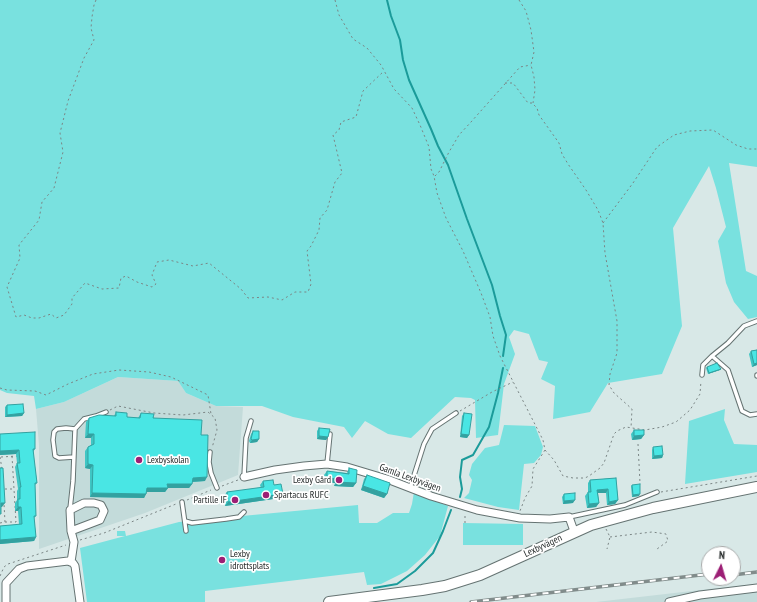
<!DOCTYPE html>
<html>
<head>
<meta charset="utf-8">
<style>
  body { margin:0 }
  #map { position:relative; width:757px; height:602px; overflow:hidden; background:#d8e8e7; font-family:"PT Sans Narrow",sans-serif }
  canvas { display:block }
  .north { position:absolute; left:701px; top:546px; width:40px; height:40px; box-sizing:border-box; background:#fff; border:1px solid #a9abab; border-radius:50%; rotate:5deg; font-size:11px; font-weight:700; line-height:16px; text-align:center; color:#272c2c }
  .north::after { content:''; display:block; margin:auto; width:14px; height:18px; background:#9c1f75; clip-path:polygon(50% 0,100% 100%,50% 72%,0 100%) }
</style>
</head>
<body>
<div id="map">
<canvas width="757" height="602"></canvas>
<div class="north">N</div>
</div>
<script>
const ctx = document.querySelector('canvas').getContext('2d');
ctx.lineJoin = 'round';
function fill(path, color) { ctx.fillStyle = color; ctx.fill(path, 'evenodd'); }
const toPath = rows => new Path2D(rows.map(r => 'M' + r).join(''));
function stroke(path, color, width, dash) { ctx.strokeStyle = color; ctx.lineWidth = width; ctx.lineCap = dash ? 'butt' : 'round'; ctx.setLineDash(dash || []); ctx.stroke(path); }
function label(font, color, halo, rows, align = 'center') {
  ctx.font = font + ' "PT Sans Narrow",sans-serif'; ctx.lineWidth = 3.5; ctx.setLineDash([]); ctx.textBaseline = 'middle'; ctx.strokeStyle = halo; ctx.fillStyle = color; for (const [text, x, y, turn = 0] of rows) {
    ctx.save(); ctx.translate(x, y); ctx.rotate((+turn || 0) * Math.PI / 180); ctx.textAlign = isNaN(turn) ? turn : align; if (halo) ctx.strokeText(text, 0, 0); ctx.fillText(text, 0, 0); ctx.restore();
  }
}
fill(toPath([
  [118,377,178,381,186,393,216,406,243,407,238,475,145,513,39,549,39,445,36,409,64,402],
  [757,584,757,602,596,602,709,589]
]), '#c3dbda');
fill(toPath([
  [0,0,757,0,757,167,729,163,746,271,757,276,757,317,748,319,734,302,726,283,718,241,726,227,716,188,709,166,673,228,682,326,662,374,608,383,590,412,553,419,555,386,541,379,548,362,539,360,529,334,514,330,509,337,515,354,504,384,498,435,476,438,475,400,471,398,455,397,411,438,388,434,365,421,352,438,344,427,293,417,262,406,216,406,186,393,178,381,118,377,64,402,36,409,34,396,7,393,0,390],
  [725,409,724,420,734,444,757,445,757,472,685,484,689,421],
  [504,425,535,426,543,447,541,455,534,463,524,464,519,510,498,507,464,498,469,493,472,480,469,475,472,464,485,448,499,445],
  [414,492,448,506,440,536,425,555,407,571,381,584,367,585,364,572,205,591,205,602,87,602,80,548,125,536,117,536,117,531,125,531,126,536,179,522,358,505,359,523,377,523,393,513,409,513,412,504],
  [463,523,523,524,523,545,463,545]
]), '#79e1df');
stroke(toPath([
  [387,0,391,16,400,40,403,60,409,80,431,129,438,146,448,165,467,219,492,285,500,316,506,335,503,356],
  [460,497,462,489,460,477,462,460,473,455,489,427,498,393,503,368],
  [374,588,397,584,415,571,433,553,443,531,451,510]
]), '#1b9b9a', 2);
const lane = toPath([
  [712,356,728,370,742,411,750,415,757,414],
  [702,375,703,365,712,356,728,343,744,326,757,321],
  [757,375,757,376],
  [210,452,209,462,211,473,217,488],
  [74,457,59,458,55,456,53,440,54,432,57,429,66,428,75,429],
  [327,464,330,434],
  [244,477,246,438,251,421],
  [410,488,424,444,432,429,456,413],
  [182,502,186,531],
  [70,509,73,481,75,429,84,419,96,416,106,412],
  [569,517,625,505,657,492],
  [185,521,192,523,226,519,239,517,244,512]
]);
const street = toPath([
  [244,477,275,470,304,466,327,464,347,467,387,479,431,496,477,510,520,518,550,519,569,517,574,531],
  [71,562,74,542,71,531,70,510,84,503,94,503,101,505,104,511,100,520,71,531],
  [6,602,6,583,19,569,27,566,68,561,73,563,75,566,80,602],
  [669,602,700,595,757,588]
]);
const secondary = toPath([
  [329,602,422,590,445,586,480,575,591,525,653,508,757,487]
]);
stroke(lane, '#657372', 5.5);
stroke(street, '#657372', 9);
stroke(secondary, '#657372', 12);
stroke(toPath([
  [96,0,94,5,92,17,91,28,94,40,84,58,68,101,60,133,63,152,54,188,42,202,39,220,19,245,20,258,7,287,16,317,24,315,32,318,39,318,51,314,56,318,64,315,72,304,72,298,85,283,102,289,119,288,121,278,126,276,137,282,152,287,156,284,152,275,157,262,169,260,193,266,209,263,241,289,248,298,268,297,282,300,295,292,308,292,311,284,307,251,311,246,319,230,320,218,327,210,335,182,342,173,333,135,339,130,341,122,356,117,363,91,384,71],
  [335,0,339,15,353,39,367,48,381,65,394,89,412,108,420,125,429,147,431,169,434,176,437,193,446,218,463,251,481,293,490,317,493,336,500,356,543,440,545,450,533,469,532,486,525,498,520,511],
  [519,0,526,11,531,30,534,52,531,65,534,77,535,90,533,103],
  [505,83,513,83,528,103,532,103,537,108,539,115,559,143,562,154,568,164,586,190,598,210,603,223,605,253,617,321,617,353,610,374,609,385,614,393,632,409,631,428],
  [435,176,439,172,449,152,459,135,471,122,520,67,531,65],
  [603,223,633,183,657,147,674,135,690,131,713,130,736,145,748,149,757,149],
  [0,388,7,390,35,391,46,395,68,384,93,374,119,370,149,372,171,377,208,395,211,414],
  [110,410,118,406,154,413,183,415,208,412,215,418,217,430,212,448],
  [460,411,492,392,513,382],
  [638,444,640,483],
  [545,450,554,460,563,476,573,478,585,478,589,476,600,468,604,463,614,434,617,431,626,427,645,430,662,427,676,422,690,410,700,394,701,381],
  [0,457,2,469],
  [1,457,18,456],
  [222,486,238,480],
  [5,489,13,489],
  [661,492,757,476],
  [187,500,211,490],
  [5,522,16,522,12,456],
  [0,523,5,522,4,504],
  [465,523,465,514],
  [606,529,610,537,607,549],
  [610,537,652,532,666,534,668,541,657,549],
  [80,540,104,533,176,504],
  [0,576,4,567,8,564,66,545]
]), '#7b8585', 1, [2, 3]);
stroke(lane, '#fff', 3.5);
stroke(street, '#fff', 7);
stroke(secondary, '#fff', 10);
const rail = toPath([
  [733,575,757,572],
  [471,602,709,574]
]);
stroke(rail, '#818c8b', 3.5);
stroke(rail, '#fff', 2, [6]);
fill(toPath([
  [757,350,757,365,752,367,749,354,751,351],
  [707,367,721,369,720,370,708,374,706,368],
  [7,405,24,413,22,416,5,417,5,407],
  [116,412,127,417,138,418,141,413,201,435,205,481,192,482,192,484,189,488,168,488,165,492,147,492,144,498,90,497,90,469,85,468,85,451,88,447,91,445,91,438,85,438,86,422,89,418,114,416],
  [464,413,469,435,467,438,460,437,462,416],
  [319,428,328,437,326,440,317,439,317,431],
  [634,430,644,435,641,439,632,440,631,434],
  [253,431,259,439,257,442,250,443,249,441,251,434],
  [0,434,35,449,33,452,37,483,35,485,36,516,34,518,36,537,34,541,0,544,0,526,19,525,18,511,15,511,15,503,17,500,17,491,18,489,15,467,17,463,16,454,0,455],
  [653,447,663,455,662,458,652,459,652,450],
  [349,468,356,483,353,487,334,486,335,483,324,482,324,475,327,471,347,473],
  [367,475,387,494,384,498,361,490,364,479],
  [616,478,618,500,615,504,607,505,606,493,598,493,599,503,596,507,587,508,585,496,588,492,588,483,590,480],
  [263,481,274,485,280,498,225,506,224,496,227,492,261,488,260,485],
  [632,485,639,496,632,497,631,486],
  [564,494,573,503,563,504,562,497]
]), '#3fc6c4');
fill(toPath([
  [757,363,757,365,752,367,754,364],
  [721,369,720,370,708,374,709,373],
  [24,413,22,416,5,417,7,415],
  [88,434,94,434,91,438,85,438],
  [461,434,469,435,467,438,460,437],
  [644,435,641,439,632,440,634,436],
  [319,436,328,437,326,440,317,439],
  [259,439,257,442,250,443,252,440],
  [19,450,16,454,0,455,0,451],
  [663,455,662,458,652,459,654,456],
  [88,464,93,465,90,469,85,468],
  [207,477,205,481,190,482,193,478],
  [327,478,338,479,335,483,324,482],
  [337,482,356,483,353,487,334,486],
  [167,484,192,484,189,488,165,488],
  [363,486,387,494,384,498,361,490],
  [147,488,168,488,165,492,144,492],
  [608,489,606,493,595,493,597,490],
  [92,493,146,494,144,498,90,497],
  [283,494,280,498,225,506,228,502],
  [640,494,639,496,632,497,633,495],
  [575,500,573,503,563,504,564,501],
  [618,500,615,504,607,505,609,502],
  [1,503,5,503,2,507,0,507],
  [599,503,596,507,587,508,589,504],
  [18,507,21,507,18,511,15,511],
  [36,537,34,541,0,544,0,540]
]), '#33a1a0');
const building = toPath([
  [757,350,757,363,754,364,751,351,757,350],
  [717,363,721,369,709,373,707,367,717,363],
  [23,404,24,413,7,415,7,405,23,404],
  [116,412,127,413,127,417,140,418,141,413,154,414,153,418,202,420,201,435,208,435,207,477,193,478,192,484,167,484,168,488,147,488,146,494,92,493,93,465,88,464,88,447,94,444,94,434,88,434,89,418,99,415,116,416,116,412],
  [464,413,472,414,469,435,461,434,464,413],
  [319,428,330,429,328,437,319,436,319,428],
  [634,430,644,430,644,435,634,436,634,430],
  [253,431,259,431,259,439,252,440,251,439,253,431],
  [35,432,35,449,33,449,37,483,35,483,36,516,34,516,36,537,0,540,0,526,22,524,21,507,18,507,18,499,20,499,20,487,21,487,17,463,20,463,19,450,0,451,0,434,35,432],
  [662,446,663,455,654,456,653,447,662,446],
  [0,468,3,468,5,503,1,503,1,514,0,514,0,468],
  [349,468,357,470,356,483,337,482,338,479,327,478,327,471,349,474,349,468],
  [367,475,390,483,387,494,363,486,367,475],
  [616,478,618,500,609,502,608,489,597,490,599,503,589,504,588,492,591,492,590,480,616,478],
  [273,480,274,485,281,484,283,494,228,502,227,492,264,487,263,481,273,480],
  [640,484,640,494,633,495,632,485,640,484],
  [575,493,575,500,564,501,564,494,575,493]
]);
fill(building, '#49e6e4');
stroke(building, '#33a1a0', 1);
for (const [x, y, r, color] of [
  [139,460,4,"#9c1f75"],
  [339,480,4,"#9c1f75"],
  [266,495,4,"#9c1f75"],
  [235,500,4,"#9c1f75"],
  [222,560,4,"#9c1f75"]
]) { const dot = new Path2D(); dot.arc(x, y, r, 0, 2 * Math.PI); ctx.fillStyle = color; ctx.fill(dot); stroke(dot, '#fff', 1.5); }
label('10px', '#272c2c', '#fff', [
  ["Lexbyskolan",147,460],
  ["Lexby Gård",331,480,"right"],
  ["Spartacus RUFC",274,495],
  ["Partille IF",227,500,"right"],
  ["Lexby",230,554],
  ["idrottsplats",230,566]
], 'left');
label('10px', '#272c2c', '#fff', [
  ["Gamla Lexbyvägen",410,478,20],
  ["Lexbyvägen",543,546,-25]
]);
</script>
</body>
</html>
